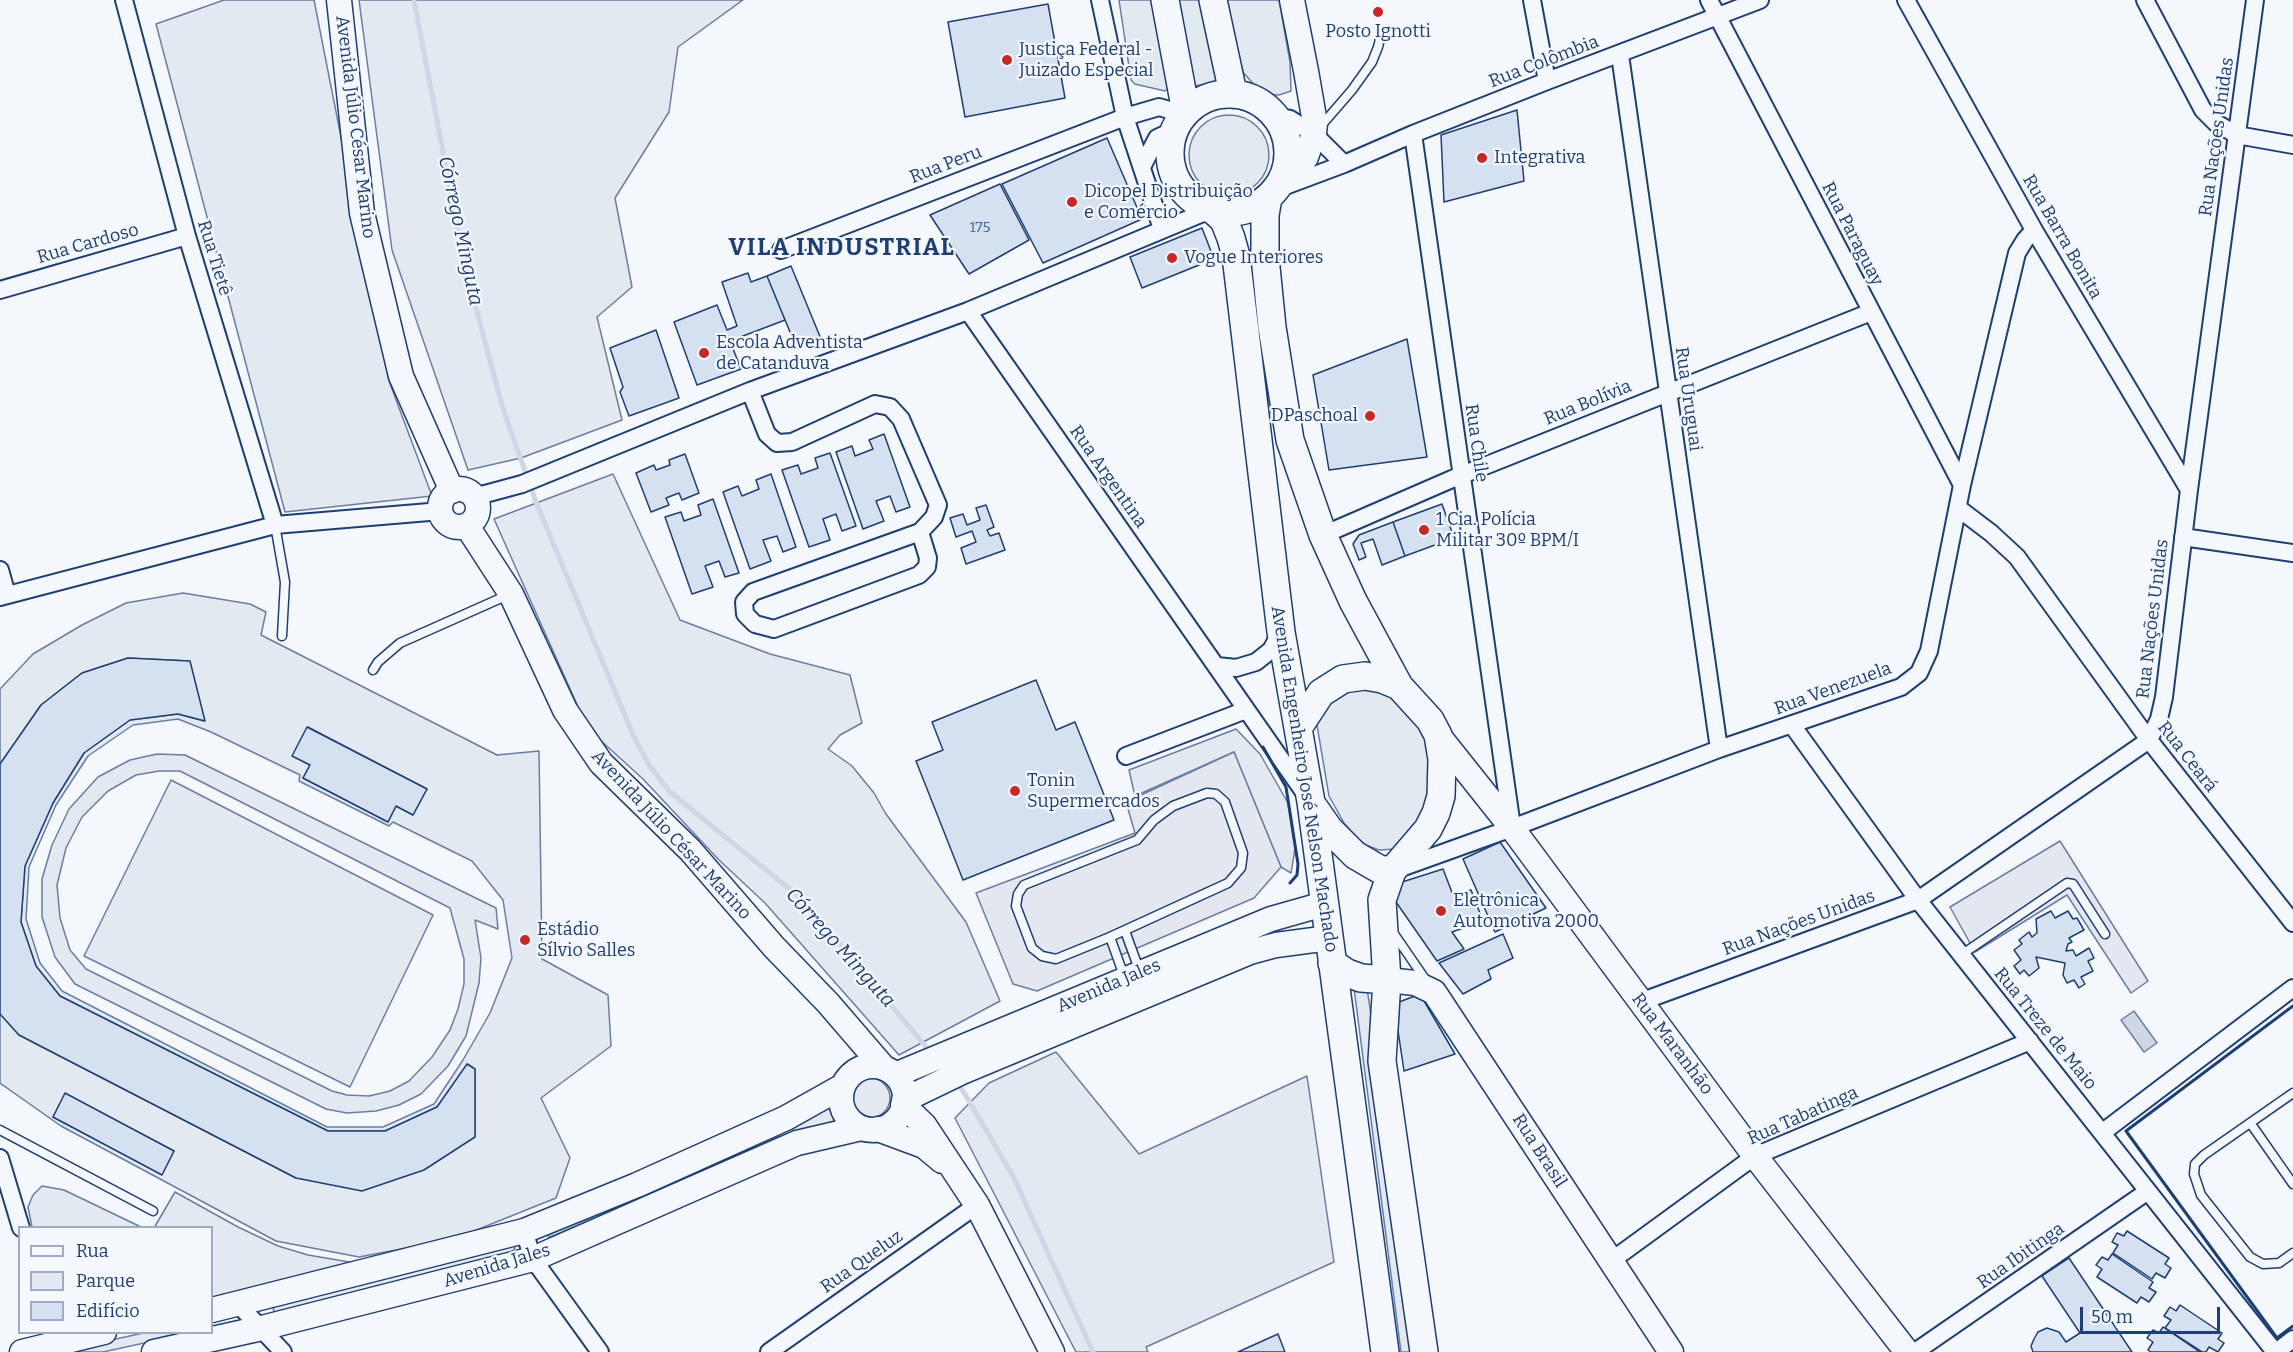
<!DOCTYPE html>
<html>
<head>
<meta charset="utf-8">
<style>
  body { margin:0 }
  #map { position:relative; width:2293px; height:1352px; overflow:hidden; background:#f4f7fb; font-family:Bitter,serif }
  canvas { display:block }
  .legend { position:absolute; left:18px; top:1226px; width:195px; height:108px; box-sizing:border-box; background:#f4f7fb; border:2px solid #9eadc5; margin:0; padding:8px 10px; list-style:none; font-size:18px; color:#1d3f73 }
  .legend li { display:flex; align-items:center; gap:12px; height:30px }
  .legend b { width:30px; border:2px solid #9eadc5 }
  .scale { position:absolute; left:2080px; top:1307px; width:140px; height:27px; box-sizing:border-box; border:3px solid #1d3f73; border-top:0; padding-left:8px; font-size:18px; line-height:21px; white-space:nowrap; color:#1d3f73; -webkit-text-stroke:4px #f4f7fb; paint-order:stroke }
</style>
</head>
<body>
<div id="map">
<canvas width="2293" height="1352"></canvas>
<ul class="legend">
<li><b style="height:8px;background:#f4f7fb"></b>Rua</li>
<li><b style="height:16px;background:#e3e9f0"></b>Parque</li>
<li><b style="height:16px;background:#d5e0f0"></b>Edifício</li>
</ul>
<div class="scale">50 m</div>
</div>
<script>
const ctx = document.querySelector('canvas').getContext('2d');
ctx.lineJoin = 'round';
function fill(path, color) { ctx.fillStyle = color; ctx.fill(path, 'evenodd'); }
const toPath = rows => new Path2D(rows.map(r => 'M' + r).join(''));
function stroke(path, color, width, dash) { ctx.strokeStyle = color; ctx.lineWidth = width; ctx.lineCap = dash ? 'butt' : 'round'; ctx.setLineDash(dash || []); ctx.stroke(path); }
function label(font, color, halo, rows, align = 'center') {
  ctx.font = font + ' Bitter,serif'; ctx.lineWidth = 4.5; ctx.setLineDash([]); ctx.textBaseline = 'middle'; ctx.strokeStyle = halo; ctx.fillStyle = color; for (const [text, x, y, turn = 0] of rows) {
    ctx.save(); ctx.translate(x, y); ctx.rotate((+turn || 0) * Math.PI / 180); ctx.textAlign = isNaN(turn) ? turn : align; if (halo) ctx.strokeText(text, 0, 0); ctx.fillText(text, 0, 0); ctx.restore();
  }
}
const green = toPath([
  [224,0,314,0,389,381,432,496,285,512,156,24,224,0],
  [359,0,743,0,678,47,669,112,615,198,632,287,597,317,622,420,521,458,468,470,392,250,359,0],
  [1119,0,1156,0,1169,87,1165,91,1135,84,1131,80,1119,0],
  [1175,0,1201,0,1220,82,1187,87,1175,0],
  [1225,0,1279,0,1290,62,1291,91,1279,95,1267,94,1255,86,1243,72,1225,0],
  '1189 155a40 40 0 1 1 80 0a40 40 0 1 1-80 0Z',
  [613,474,680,620,770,654,850,675,862,723,840,735,828,749,852,766,874,793,886,814,966,922,1000,1001,899,1055,765,903,719,860,643,779,588,729,494,519,613,474],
  [183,593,250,604,266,612,261,635,497,755,539,751,542,959,608,995,611,1046,541,1098,570,1158,556,1198,454,1239,359,1257,276,1241,61,1126,0,1083,0,1014,19,1035,296,1178,475,1137,475,1069,468,1064,437,1107,385,1131,328,1131,60,996,36,966,21,922,25,866,53,803,84,753,130,720,178,714,204,721,189,661,128,658,82,673,41,705,0,764,0,689,33,654,82,625,126,603,183,593],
  [178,719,211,732,300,775,299,781,389,826,393,822,472,861,503,900,512,958,490,1013,463,1060,434,1104,383,1127,327,1127,62,991,40,963,26,919,29,867,56,805,88,756,133,725,178,719],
  [308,727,427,789,413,815,396,806,388,822,303,778,310,765,293,756,308,727],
  [65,1094,174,1151,162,1174,53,1117,65,1094],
  [1376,683,1430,731,1428,815,1395,849,1379,850,1366,845,1356,837,1344,823,1329,796,1317,725,1324,704,1339,689,1376,683],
  [1236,729,1260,754,1288,803,1295,849,1291,873,1281,867,1234,752,1135,796,1129,770,1236,729],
  [157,754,185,755,496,908,498,929,475,920,481,958,479,983,466,1036,448,1066,421,1094,399,1105,376,1111,347,1113,326,1109,75,984,55,957,42,917,42,879,52,845,69,809,98,777,130,760,157,754],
  [159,771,180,771,450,908,464,959,464,984,458,1009,450,1030,432,1057,409,1081,390,1091,369,1096,347,1095,332,1091,86,969,70,950,60,918,57,885,66,848,82,817,108,791,136,775,159,771],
  [171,780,433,915,350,1087,84,956,171,780],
  [1354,988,1367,988,1420,1352,1401,1352,1354,988],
  [1056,1052,1139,1154,1307,1076,1334,1262,1146,1347,1148,1352,1076,1352,955,1118,989,1083,1056,1052],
  '850 1098a20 20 0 1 1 40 0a20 20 0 1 1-40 0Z',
  [832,1103,840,1126,778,1137,555,1235,549,1237,546,1233,832,1103],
  [42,1186,64,1190,141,1227,32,1227,28,1207,33,1195,42,1186],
  [175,1192,238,1227,278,1246,308,1255,367,1265,212,1299,212,1228,154,1228,175,1192],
  [510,1244,514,1244,515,1248,510,1254,279,1312,274,1312,273,1307,274,1303,279,1301,475,1256,510,1244],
  [143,1333,190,1333,103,1352,58,1352,143,1333]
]);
fill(green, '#e3e9f0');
stroke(green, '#687fa3', 1.5);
const parking = toPath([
  [1234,752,1281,867,1254,898,1037,991,1013,984,976,893,1135,833,1126,802,1234,752],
  [2060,841,2148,981,2131,993,2067,895,1975,952,1950,907,2060,841]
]);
fill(parking, '#e3e8f0');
stroke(parking, '#687fa3', 1.5);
const water = toPath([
  [2134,1011,2157,1043,2144,1052,2121,1020,2134,1011]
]);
fill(water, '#cfd7e4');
stroke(water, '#687fa3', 1.5);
stroke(toPath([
  [414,0,465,267,503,409,536,502,634,737,649,765,670,792,803,900,932,1054],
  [955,1081,965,1094,1014,1178,1093,1352]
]), '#cfd7e4', 5);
const building = toPath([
  [1048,4,1065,98,965,117,948,22,1048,4],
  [1517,110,1524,181,1444,202,1441,135,1517,110],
  [1107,138,1142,219,1043,263,1002,184,1107,138],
  [1000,184,1029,240,969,274,930,215,1000,184],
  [1202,228,1214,259,1142,288,1130,257,1202,228],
  [791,266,821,339,797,349,767,276,791,266],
  [748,273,751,282,767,276,785,320,730,341,741,369,697,385,674,322,717,305,727,330,737,326,722,282,748,273],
  [656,330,679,398,629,416,620,392,623,387,610,348,656,330],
  [1407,339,1427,457,1329,470,1313,375,1407,339],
  [884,434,910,507,896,512,890,496,876,501,884,521,863,529,836,452,852,446,855,456,873,449,869,440,884,434],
  [830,453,856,526,842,531,836,514,823,519,830,540,809,547,782,470,798,465,801,474,818,468,815,458,830,453],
  [685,454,699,493,682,500,679,493,666,498,669,505,651,512,636,473,654,465,656,470,670,465,669,460,685,454],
  [771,474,796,547,783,552,777,536,763,540,771,561,750,569,723,492,738,486,742,496,759,489,756,480,771,474],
  [713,499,739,573,725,577,719,561,705,566,713,587,692,594,665,517,681,512,684,521,701,515,698,505,713,499],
  [1442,504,1454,538,1405,556,1393,522,1442,504],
  [986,505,994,527,987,530,990,536,999,533,1005,550,966,564,961,548,976,542,972,531,956,537,950,518,963,514,967,525,980,520,976,508,986,505],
  [1393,522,1405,556,1382,565,1373,539,1361,543,1366,557,1359,560,1353,544,1359,535,1393,522],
  [128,658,190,661,205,721,178,714,130,720,84,753,53,803,25,866,21,922,36,966,60,996,328,1131,385,1131,437,1107,467,1064,475,1069,475,1137,424,1170,362,1191,296,1178,19,1035,0,1014,0,764,41,705,82,673,128,658],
  [1036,680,1056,730,1075,722,1114,820,963,880,916,761,943,750,932,722,1036,680],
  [307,727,427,789,413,815,396,806,388,822,303,778,310,765,292,756,307,727],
  [1500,842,1546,908,1495,932,1463,859,1500,842],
  [1443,869,1453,895,1471,890,1483,921,1452,932,1464,949,1437,961,1396,902,1399,883,1443,869],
  [2051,911,2055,918,2068,911,2073,919,2077,918,2084,930,2069,938,2072,942,2068,944,2066,951,2073,950,2076,956,2089,948,2094,958,2088,961,2093,971,2081,977,2085,984,2079,988,2074,980,2067,983,2063,975,2065,963,2036,957,2039,968,2029,976,2024,970,2020,974,2014,966,2021,960,2014,950,2022,944,2019,940,2029,932,2032,937,2037,933,2036,919,2051,911],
  [1503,934,1513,958,1488,970,1491,979,1463,994,1439,963,1503,934],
  [1420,994,1455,1054,1404,1071,1394,1004,1420,994],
  [65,1093,174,1151,162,1175,53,1117,65,1093],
  [2127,1231,2169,1258,2165,1264,2171,1268,2165,1278,2156,1273,2152,1279,2113,1253,2118,1245,2112,1242,2117,1233,2124,1236,2127,1231],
  [2112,1254,2153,1282,2149,1288,2156,1292,2149,1302,2141,1297,2137,1303,2097,1277,2102,1269,2096,1265,2102,1257,2108,1260,2112,1254],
  [2069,1258,2132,1352,2033,1352,2031,1346,2034,1339,2038,1332,2047,1328,2059,1332,2066,1342,2080,1333,2042,1276,2069,1258],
  [2180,1305,2222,1333,2218,1339,2224,1343,2218,1352,2209,1347,2206,1352,2202,1352,2165,1328,2171,1320,2164,1316,2170,1307,2176,1311,2180,1305],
  [2163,1327,2200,1352,2151,1352,2148,1350,2153,1342,2147,1338,2153,1330,2159,1333,2163,1327],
  [1278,1334,1285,1352,1238,1352,1278,1334]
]);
fill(building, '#d5e0f0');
stroke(building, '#1d3f73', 1.5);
const lane = toPath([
  [1320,127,1352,90,1372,62,1378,47,1382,31],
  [275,525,285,582,282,636],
  [373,670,378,662,400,643,508,595],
  [1207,793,1216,794,1225,802,1243,853,1241,868,1228,883,1110,937,1056,959,1042,956,1032,948,1016,906,1018,894,1024,885,1137,840,1154,820,1173,806,1207,793],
  [1125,931,1140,972],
  [1392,931,1425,979],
  [1110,937,1124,976],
  [1961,955,2067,883,2073,884,2105,934],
  [2293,1093,2204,1155,2195,1164,2194,1174,2201,1195,2250,1257,2263,1264,2279,1263,2293,1253],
  [2251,1124,2293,1184],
  [0,1130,153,1211]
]);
const street = toPath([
  [124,0,187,236,275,525],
  [1100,0,1125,117,1162,229],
  [1532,0,1547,81],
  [1709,0,1962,485],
  [1906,0,2034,230,2189,490],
  [2145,0,2203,110,2216,123,2237,135,2293,145],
  [1620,55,1719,749],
  [1277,117,1290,119,1314,134,1344,164],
  [1413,134,1512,827],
  [1142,167,1157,138,1174,130],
  [1280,188,1344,164,1413,134,1547,81,1760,0],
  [781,250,1125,117,1159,107,1183,114],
  [0,290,187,236],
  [968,311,1306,795],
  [750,391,767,434,777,443,792,442,875,404,890,407,901,419,938,505,934,517,920,532,753,592,744,602,745,614,755,624,774,629,919,575,927,567,928,558,920,532],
  [474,497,522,484,750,391,968,311,1210,210],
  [1958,508,1991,533,2017,557,2149,740,2293,923],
  [1323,535,1452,479,1871,312],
  [2183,537,2293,553],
  [0,570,7,595],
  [0,597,275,525,441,511],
  [1217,666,1236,668,1256,662,1271,650,1281,632],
  [1792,725,1918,900,2275,1352],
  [1126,756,1246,710],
  [1398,869,1512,828,1719,749,1901,687,1919,673,1929,651,1962,485,2017,253,2025,240,2034,230],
  [1640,1002,1918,900,2149,740,2159,719,2164,697,2189,490,2255,0],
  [2103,1132,2293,988],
  [0,1158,21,1228],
  [524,1231,533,1259,600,1352],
  [1611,1261,1755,1156,2030,1041],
  [238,1304,283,1352],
  [769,1352,977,1205],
  [1915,1352,2148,1191],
  [2276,1352,2293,1339]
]);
const secondary = toPath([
  [339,0,362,213,401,376,452,491],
  [1281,182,1300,166,1306,157,1314,134,1315,123,1306,71,1292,0],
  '440 508a19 19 0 1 1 38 0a19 19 0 1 1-38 0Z',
  [467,526,511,594,565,710,601,763,690,850,774,947,828,1003,884,1068],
  [1438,735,1512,828,1755,1156,1907,1352],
  [1387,980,1415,983,1434,992,1671,1352],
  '841 1098a32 32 0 1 1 64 0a32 32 0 1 1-64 0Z',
  [895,1075,1271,919,1324,904],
  [904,1100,962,1072,1250,952,1276,945,1329,938],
  [903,1105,924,1125,977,1205,1052,1352],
  [878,1129,924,1146,942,1161],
  [212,1310,524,1231,637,1185,786,1118,843,1086],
  [22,1352,104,1332],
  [154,1352,262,1328,533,1259,797,1143,861,1128]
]);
const primary = toPath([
  [1165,0,1186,112],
  [1213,0,1233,93],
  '1170 153a59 59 0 1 1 118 0a59 59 0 1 1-118 0Z',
  [1268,198,1265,215,1265,257,1272,327,1290,440,1323,535,1353,601,1399,686,1430,720,1438,735,1442,759,1441,796,1436,813,1428,829,1392,871,1382,900,1387,980,1382,1061,1424,1352],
  [1214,211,1224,220,1231,238,1236,256,1281,632,1311,802,1385,1352],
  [1298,728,1321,693,1343,679,1365,676,1382,679,1399,686],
  [1313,806,1329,829,1355,855,1379,869,1392,871],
  [1332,963,1347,973,1361,978,1387,980]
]);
stroke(lane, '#1d3f73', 11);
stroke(street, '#1d3f73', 20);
stroke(secondary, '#1d3f73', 27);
stroke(primary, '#1d3f73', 30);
stroke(lane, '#f4f7fb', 8);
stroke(street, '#f4f7fb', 16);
stroke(secondary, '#f4f7fb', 24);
stroke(primary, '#f4f7fb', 27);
stroke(toPath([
  [1263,747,1286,787,1298,864,1297,875,1290,883],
  [2293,1006,2126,1131,2277,1338,2293,1326]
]), '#1d3f73', 3);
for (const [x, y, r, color] of [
  [1378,12,6,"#c62828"],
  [1007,60,6,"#c62828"],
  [1482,158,6,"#c62828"],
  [1072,202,6,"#c62828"],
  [1172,258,6,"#c62828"],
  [704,353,6,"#c62828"],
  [1370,416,6,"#c62828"],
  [1424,530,6,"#c62828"],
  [1015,791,6,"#c62828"],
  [1441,911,6,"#c62828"],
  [525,940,6,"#c62828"]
]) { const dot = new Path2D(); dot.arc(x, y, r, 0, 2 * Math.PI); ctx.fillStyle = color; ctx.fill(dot); stroke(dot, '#f4f7fb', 2); }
label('15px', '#4b6792', null, [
  ["175",980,228]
]);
label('18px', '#1d3f73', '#f4f7fb', [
  ["Posto Ignotti",1378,32,"center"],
  ["Justiça Federal -",1019,50],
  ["Juizado Especial",1019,71],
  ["Integrativa",1494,158],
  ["Dicopel Distribuição",1084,192],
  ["e Comércio",1084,213],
  ["Vogue Interiores",1184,258],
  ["Escola Adventista",716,343],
  ["de Catanduva",716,364],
  ["DPaschoal",1358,416,"right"],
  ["1 Cia. Polícia",1436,520],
  ["Militar 30º BPM/I",1436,541],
  ["Tonin",1027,781],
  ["Supermercados",1027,802],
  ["Eletrônica",1453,901],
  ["Automotiva 2000",1453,922],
  ["Estádio",537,930],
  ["Sílvio Salles",537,951]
], 'left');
label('18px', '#1d3f73', '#f4f7fb', [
  ["Rua Colômbia",1544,62,-21],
  ["Avenida Júlio César Marino",355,127,83],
  ["Rua Nações Unidas",2217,137,-82],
  ["Rua Peru",946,165,-21],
  ["Rua Paraguay",1852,234,63],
  ["Rua Barra Bonita",2062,237,60],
  ["Rua Cardoso",88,244,-16],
  ["Rua Tietê",214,258,73],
  ["Rua Uruguai",1688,399,82],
  ["Rua Bolívia",1588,403,-22],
  ["Rua Chile",1476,443,82],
  ["Rua Argentina",1108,477,55],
  ["Rua Nações Unidas",2153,619,-83],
  ["Rua Venezuela",1833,689,-20],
  ["Rua Ceará",2187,757,52],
  ["Avenida Engenheiro José Nelson Machado",1304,779,81],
  ["Avenida Júlio César Marino",671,835,47],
  ["Rua Nações Unidas",1799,923,-20],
  ["Avenida Jales",1109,986,-23],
  ["Rua Treze de Maio",2045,1029,51],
  ["Rua Maranhão",1672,1044,53],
  ["Rua Tabatinga",1803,1116,-24],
  ["Rua Brasil",1539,1151,57],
  ["Rua Ibitinga",2021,1256,-35],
  ["Rua Queluz",862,1262,-35],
  ["Avenida Jales",497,1266,-17]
]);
label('italic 20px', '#1d3f73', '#f4f7fb', [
  ["Córrego Minguta",460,231,78],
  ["Córrego Minguta",840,948,48]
]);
ctx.letterSpacing = '1.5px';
label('bold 24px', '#1d3f73', '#f4f7fb', [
  ["VILA INDUSTRIAL",842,248]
]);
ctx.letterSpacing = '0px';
</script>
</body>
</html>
